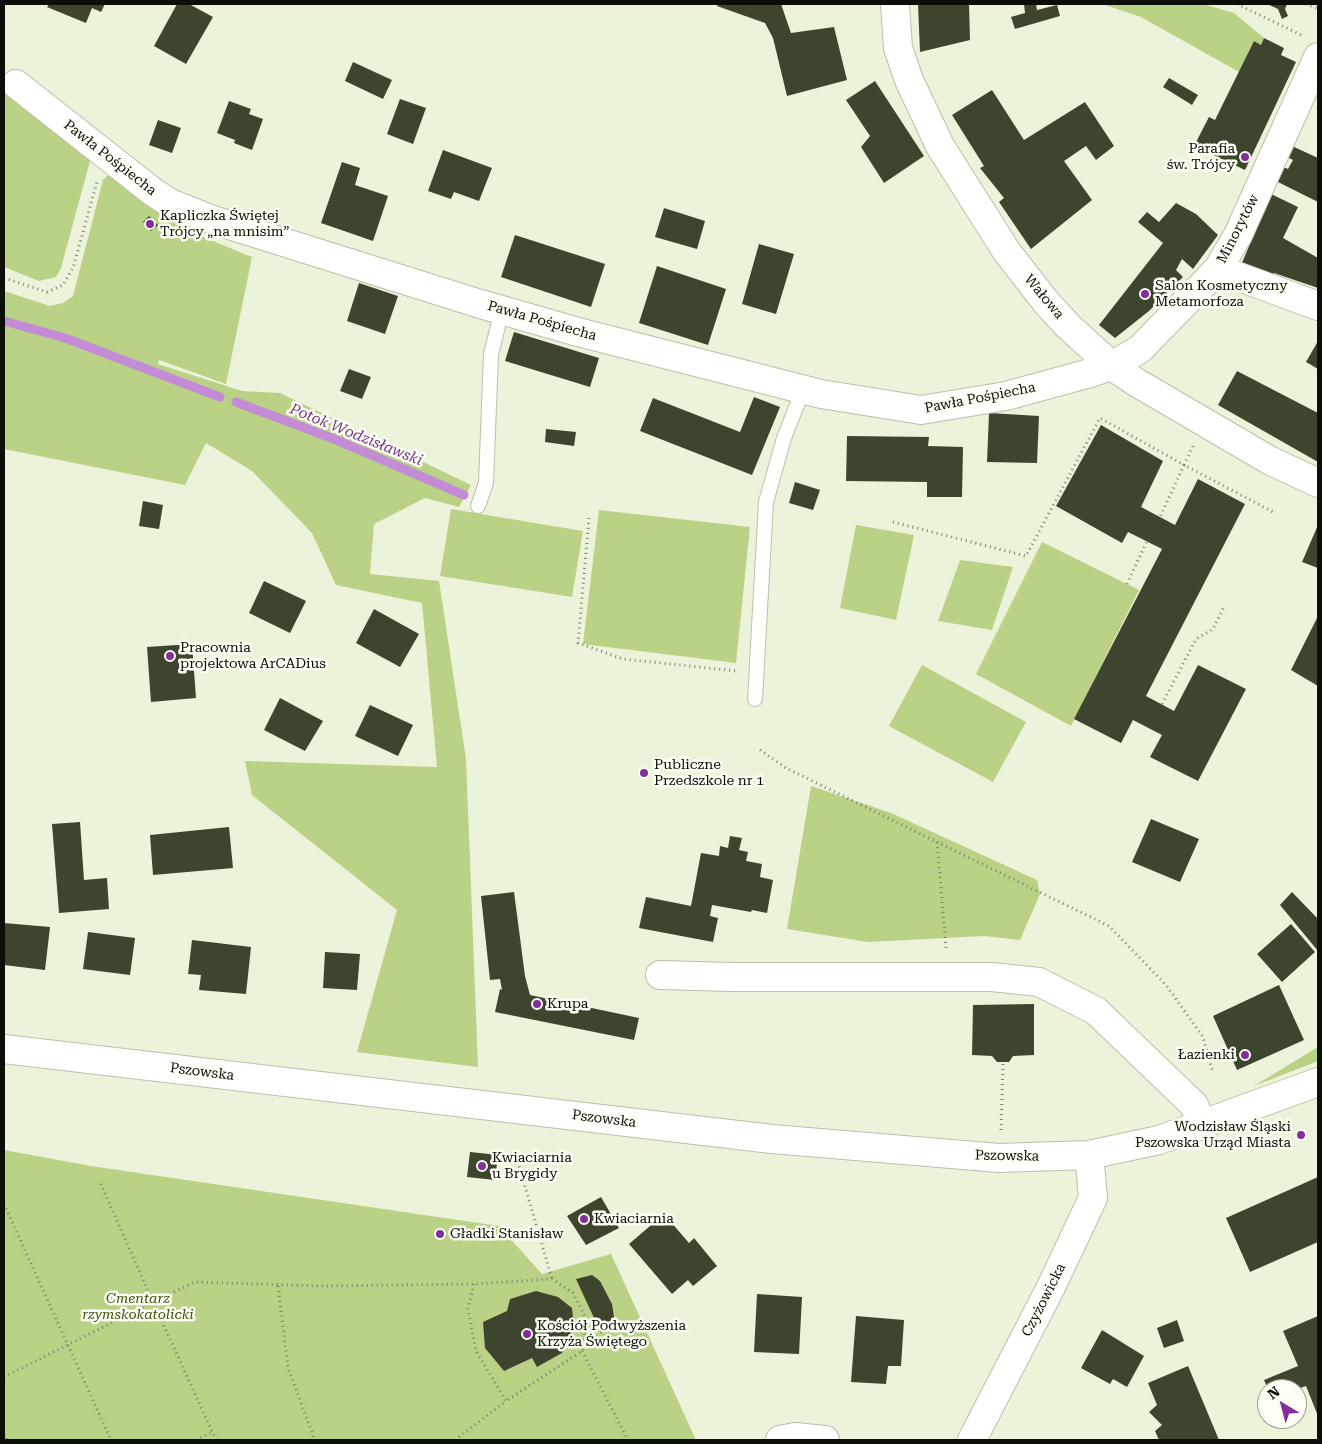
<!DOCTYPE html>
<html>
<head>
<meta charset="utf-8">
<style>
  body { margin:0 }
  #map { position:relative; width:1322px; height:1444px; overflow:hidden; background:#ebf4da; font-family:"Roboto Serif",serif }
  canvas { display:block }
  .frame { position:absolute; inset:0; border:5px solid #0c0f07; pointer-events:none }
  .north { position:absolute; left:1257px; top:1379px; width:50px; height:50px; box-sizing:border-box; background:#fbfff4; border:1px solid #9b9f95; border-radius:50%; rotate:323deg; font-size:14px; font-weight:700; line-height:20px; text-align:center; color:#0c0f07 }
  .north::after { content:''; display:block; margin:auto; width:18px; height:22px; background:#842e9c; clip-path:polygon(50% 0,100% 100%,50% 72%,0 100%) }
</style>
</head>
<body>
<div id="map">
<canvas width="1322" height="1444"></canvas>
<div class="frame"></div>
<div class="north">N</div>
</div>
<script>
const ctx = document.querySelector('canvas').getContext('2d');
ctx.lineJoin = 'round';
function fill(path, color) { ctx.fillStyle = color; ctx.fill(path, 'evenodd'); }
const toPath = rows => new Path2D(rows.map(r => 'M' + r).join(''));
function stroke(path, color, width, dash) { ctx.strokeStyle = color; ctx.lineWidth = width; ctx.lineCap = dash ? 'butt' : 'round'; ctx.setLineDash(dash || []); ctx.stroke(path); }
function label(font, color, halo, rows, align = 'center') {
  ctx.font = font + ' "Roboto Serif",serif'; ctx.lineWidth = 5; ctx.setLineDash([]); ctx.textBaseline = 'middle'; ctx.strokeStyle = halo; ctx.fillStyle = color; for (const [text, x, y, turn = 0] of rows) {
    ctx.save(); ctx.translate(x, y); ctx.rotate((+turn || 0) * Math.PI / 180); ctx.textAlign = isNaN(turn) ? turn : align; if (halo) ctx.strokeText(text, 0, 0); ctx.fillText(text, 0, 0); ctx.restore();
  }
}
fill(toPath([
  [1102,4,1203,4,1234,13,1264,38,1261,45,1254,41,1239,72,1141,17],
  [6,91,91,157,61,268,56,277,39,281,4,267,4,92],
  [114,174,183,217,181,228,252,257,226,384,159,360,158,364,242,391,280,393,471,485,459,507,425,498,374,524,370,574,439,581,466,759,478,1067,357,1052,397,910,252,795,245,761,437,767,422,603,336,585,312,533,252,471,206,443,185,485,4,449,4,291,50,306,63,303,73,296,103,180,107,176],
  [451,509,583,531,572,597,440,576],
  [599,510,750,527,736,663,583,644],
  [856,525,914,535,896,620,840,608],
  [1042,542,1139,590,1071,726,976,674],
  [960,560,1013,567,992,630,938,621],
  [922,665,1026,722,993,782,889,726],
  [811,786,891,813,1037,880,1040,894,1020,940,984,936,868,942,787,929],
  [1318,1047,1318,1061,1254,1086],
  [4,1150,91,1166,499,1226,542,1274,611,1254,696,1440,4,1440]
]), '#b9d285');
stroke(toPath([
  [4,321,65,338,220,397],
  [236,402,339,441,464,495]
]), '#c48bd6', 9);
fill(toPath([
  [49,4,105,4,101,12,92,8,86,23,47,7],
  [177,4,189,4,213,17,186,64,154,46],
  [718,4,781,4,791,33,834,27,847,80,787,96,773,38,765,23,717,6],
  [918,4,969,4,970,40,920,52],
  [1024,4,1036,4,1037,10,1057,5,1060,16,1015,29,1011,17,1025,13],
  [1267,4,1287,4,1285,9,1288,16,1282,19,1278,9],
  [1264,38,1284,48,1281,55,1296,62,1245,170,1194,146,1209,117,1215,120,1254,41,1261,45],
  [353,62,392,80,383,99,345,81],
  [1169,78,1198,95,1192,105,1163,87],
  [875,81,924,156,884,183,861,147,870,136,846,100],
  [992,90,1024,140,1085,102,1114,146,1096,160,1086,146,1064,161,1092,200,1031,249,999,202,1004,198,980,168,984,166,952,115],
  [400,99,426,108,413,144,387,134],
  [229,101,251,109,249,114,263,119,252,150,234,143,235,140,217,133],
  [158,120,181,128,172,153,149,145],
  [1292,146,1318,158,1318,202,1276,181,1283,167,1288,169,1293,160,1287,157],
  [443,150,492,168,479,201,454,192,451,199,428,191],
  [342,162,360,168,355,185,388,196,373,241,321,223],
  [1271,194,1298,207,1283,238,1318,258,1318,288,1274,273,1271,281,1239,270],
  [1176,203,1196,214,1218,235,1193,269,1182,259,1176,270,1183,277,1149,311,1115,338,1099,325,1163,243,1138,222,1147,212,1159,222],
  [664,208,705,221,697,249,655,237],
  [149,216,158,225,151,231,143,222],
  [515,235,605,264,591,307,501,277],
  [759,244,794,254,776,314,742,304],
  [657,266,726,289,708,345,639,323],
  [359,283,398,296,385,334,347,321],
  [514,332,599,358,590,387,505,361],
  [1318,341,1318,369,1306,362],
  [349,369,371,377,362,399,340,391],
  [1237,371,1318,413,1318,462,1218,405],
  [754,397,780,407,752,475,640,431,653,398,740,432],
  [989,413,1039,416,1037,463,987,462],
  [1101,425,1163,461,1141,507,1175,525,1198,479,1245,504,1146,696,1174,711,1198,665,1246,689,1198,781,1150,757,1162,735,1133,720,1121,743,1074,719,1162,549,1128,532,1122,543,1056,506],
  [546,429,576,432,574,446,545,442],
  [847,436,929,437,928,446,963,447,962,497,927,497,927,482,846,481],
  [795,482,820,490,813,510,789,503],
  [143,501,163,505,159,529,139,526],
  [1318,525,1318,568,1302,562],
  [264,581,306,601,290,633,249,613],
  [374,609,419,634,400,667,356,643],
  [1318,616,1318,686,1291,670],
  [192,644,196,698,151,702,147,647],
  [280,698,323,721,305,751,264,730],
  [370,705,413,725,398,756,355,736],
  [1151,819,1199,839,1180,882,1132,862],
  [80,822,84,880,107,878,109,909,59,913,52,824],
  [229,827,233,868,153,875,150,835],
  [730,836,742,838,739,850,748,852,746,861,762,864,760,877,773,880,767,913,752,910,751,912,712,905,710,916,718,918,713,942,639,928,646,897,691,906,701,853,719,856,720,846,728,848],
  [514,892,525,976,530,995,639,1018,634,1040,495,1012,500,989,502,990,500,979,490,980,481,896],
  [1292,892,1318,919,1318,951,1280,905],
  [4,923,50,927,45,970,4,965],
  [1291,924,1315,952,1282,982,1257,954],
  [88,932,135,938,130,975,83,969],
  [192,940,251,947,246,994,199,990,201,975,188,974],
  [325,952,360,954,357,990,323,988],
  [1279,985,1304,1040,1237,1070,1213,1016],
  [1034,1004,1034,1055,1013,1056,1009,1062,997,1062,992,1056,972,1055,973,1005],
  [470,1152,498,1155,495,1180,467,1177],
  [1318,1177,1318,1242,1250,1272,1226,1218],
  [601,1197,619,1228,586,1245,567,1216],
  [664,1214,689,1243,694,1238,717,1266,693,1286,688,1280,672,1294,629,1244],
  [592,1275,600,1281,612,1304,614,1317,610,1328,601,1333,576,1279],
  [536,1291,558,1297,572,1308,574,1327,562,1353,537,1367,532,1358,504,1371,485,1348,483,1322,507,1311,510,1299],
  [757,1294,802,1297,799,1354,754,1352],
  [856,1316,904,1320,901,1366,888,1366,886,1384,851,1382],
  [1318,1316,1318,1416,1306,1386,1297,1389,1268,1389,1264,1380,1298,1366,1283,1331],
  [1177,1320,1184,1341,1164,1348,1157,1328],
  [1102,1330,1144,1356,1127,1387,1113,1379,1110,1384,1081,1368],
  [1188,1366,1219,1440,1159,1440,1155,1431,1162,1425,1149,1412,1157,1405,1148,1383]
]), '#3e452f');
const lane = toPath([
  [478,506,486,483,491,354,502,310],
  [755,699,766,502,784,438,803,390]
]);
const street = toPath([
  [16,84,153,192,170,203,210,219,477,303,578,332,821,394,921,410,1006,396,1090,373,1112,366,1140,349,1218,269,1238,235,1318,57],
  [1218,269,1318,306],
  [660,975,732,977,992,977,1039,982,1096,1011,1194,1105,1203,1126],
  [780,1440,795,1437,825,1440]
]);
const secondary = toPath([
  [895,4,898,48,909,80,940,146,1007,252,1046,302,1068,326,1112,366,1134,381,1269,460,1318,483],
  [4,1049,772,1139,999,1158,1089,1155,1159,1140,1318,1082],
  [972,1440,1050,1289,1093,1198,1089,1155]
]);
stroke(lane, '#b9c2a8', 16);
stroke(street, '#b9c2a8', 30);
stroke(secondary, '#b9c2a8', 30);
stroke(toPath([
  [1237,4,1301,35],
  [1306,4,1318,9],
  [4,278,47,292,63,285,73,268,97,182],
  [1193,446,1184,465,1275,513],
  [589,518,578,643,623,659,736,671],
  [893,522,1026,556,1100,418,1184,465,1160,517],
  [1127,584,1147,541],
  [1162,704,1196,639,1213,629,1225,605],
  [760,750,786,768,937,842,946,948],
  [937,842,1109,926,1166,985,1203,1037,1213,1073],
  [1001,1130,1003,1062],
  [515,1152,552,1279],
  [4,1204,111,1440],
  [278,1286,288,1368,315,1440],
  [582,1351,628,1440],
  [4,1377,153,1302,100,1182],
  [4,1434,7,1440],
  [196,1440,212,1432],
  [216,1440,153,1302,195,1282,322,1286,474,1284,552,1279,573,1293,587,1320,582,1351,506,1401],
  [455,1440,506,1401,476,1351,468,1309,474,1284]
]), '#7b8170', 3, [1, 4]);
stroke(lane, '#fff', 14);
stroke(street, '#fff', 28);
stroke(secondary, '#fff', 28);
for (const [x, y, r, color] of [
  [1245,157,5,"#842e9c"],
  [150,224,5,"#842e9c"],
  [1145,294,5,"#842e9c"],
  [170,656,5,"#842e9c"],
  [644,773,5,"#842e9c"],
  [537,1004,5,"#842e9c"],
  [1245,1055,5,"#842e9c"],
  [1301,1135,5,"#842e9c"],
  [482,1166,5,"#842e9c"],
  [584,1219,5,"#842e9c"],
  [440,1234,5,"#842e9c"],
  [527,1334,5,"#842e9c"]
]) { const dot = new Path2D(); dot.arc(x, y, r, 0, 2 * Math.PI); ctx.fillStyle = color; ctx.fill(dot); stroke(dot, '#fbfff4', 2); }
label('14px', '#0c0f07', '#fbfff4', [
  ["Parafia",1235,149,"right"],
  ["św. Trójcy",1235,165,"right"],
  ["Kapliczka Świętej",160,216],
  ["Trójcy „na mnisim”",160,232],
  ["Salon Kosmetyczny",1155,286],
  ["Metamorfoza",1155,302],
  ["Pracownia",180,648],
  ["projektowa ArCADius",180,664],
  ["Publiczne",654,765],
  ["Przedszkole nr 1",654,781],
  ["Krupa",547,1004],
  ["Łazienki",1235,1055,"right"],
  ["Wodzisław Śląski",1291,1127,"right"],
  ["Pszowska Urząd Miasta",1291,1143,"right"],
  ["Kwiaciarnia",492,1158],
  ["u Brygidy",492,1174],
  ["Kwiaciarnia",594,1219],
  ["Gładki Stanisław",450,1234],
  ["Kościół Podwyższenia",537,1326],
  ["Krzyża Świętego",537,1342]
], 'left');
label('14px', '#0c0f07', '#fbfff4', [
  ["Pawła Pośpiecha",110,158,38],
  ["Minorytów",1238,229,-63],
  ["Wałowa",1044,297,50],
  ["Pawła Pośpiecha",542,321,16],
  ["Pawła Pośpiecha",980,398,-11],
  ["Pszowska",202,1072,7],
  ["Pszowska",604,1119,7],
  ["Pszowska",1007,1156,1],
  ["Czyżowicka",1044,1300,-63]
]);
label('italic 14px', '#425311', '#fbfff4', [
  ["Cmentarz",138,1299],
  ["rzymskokatolicki",138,1315]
]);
label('italic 15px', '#78338c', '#fbfff4', [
  ["Potok Wodzisławski",356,435,22]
]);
</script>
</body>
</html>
